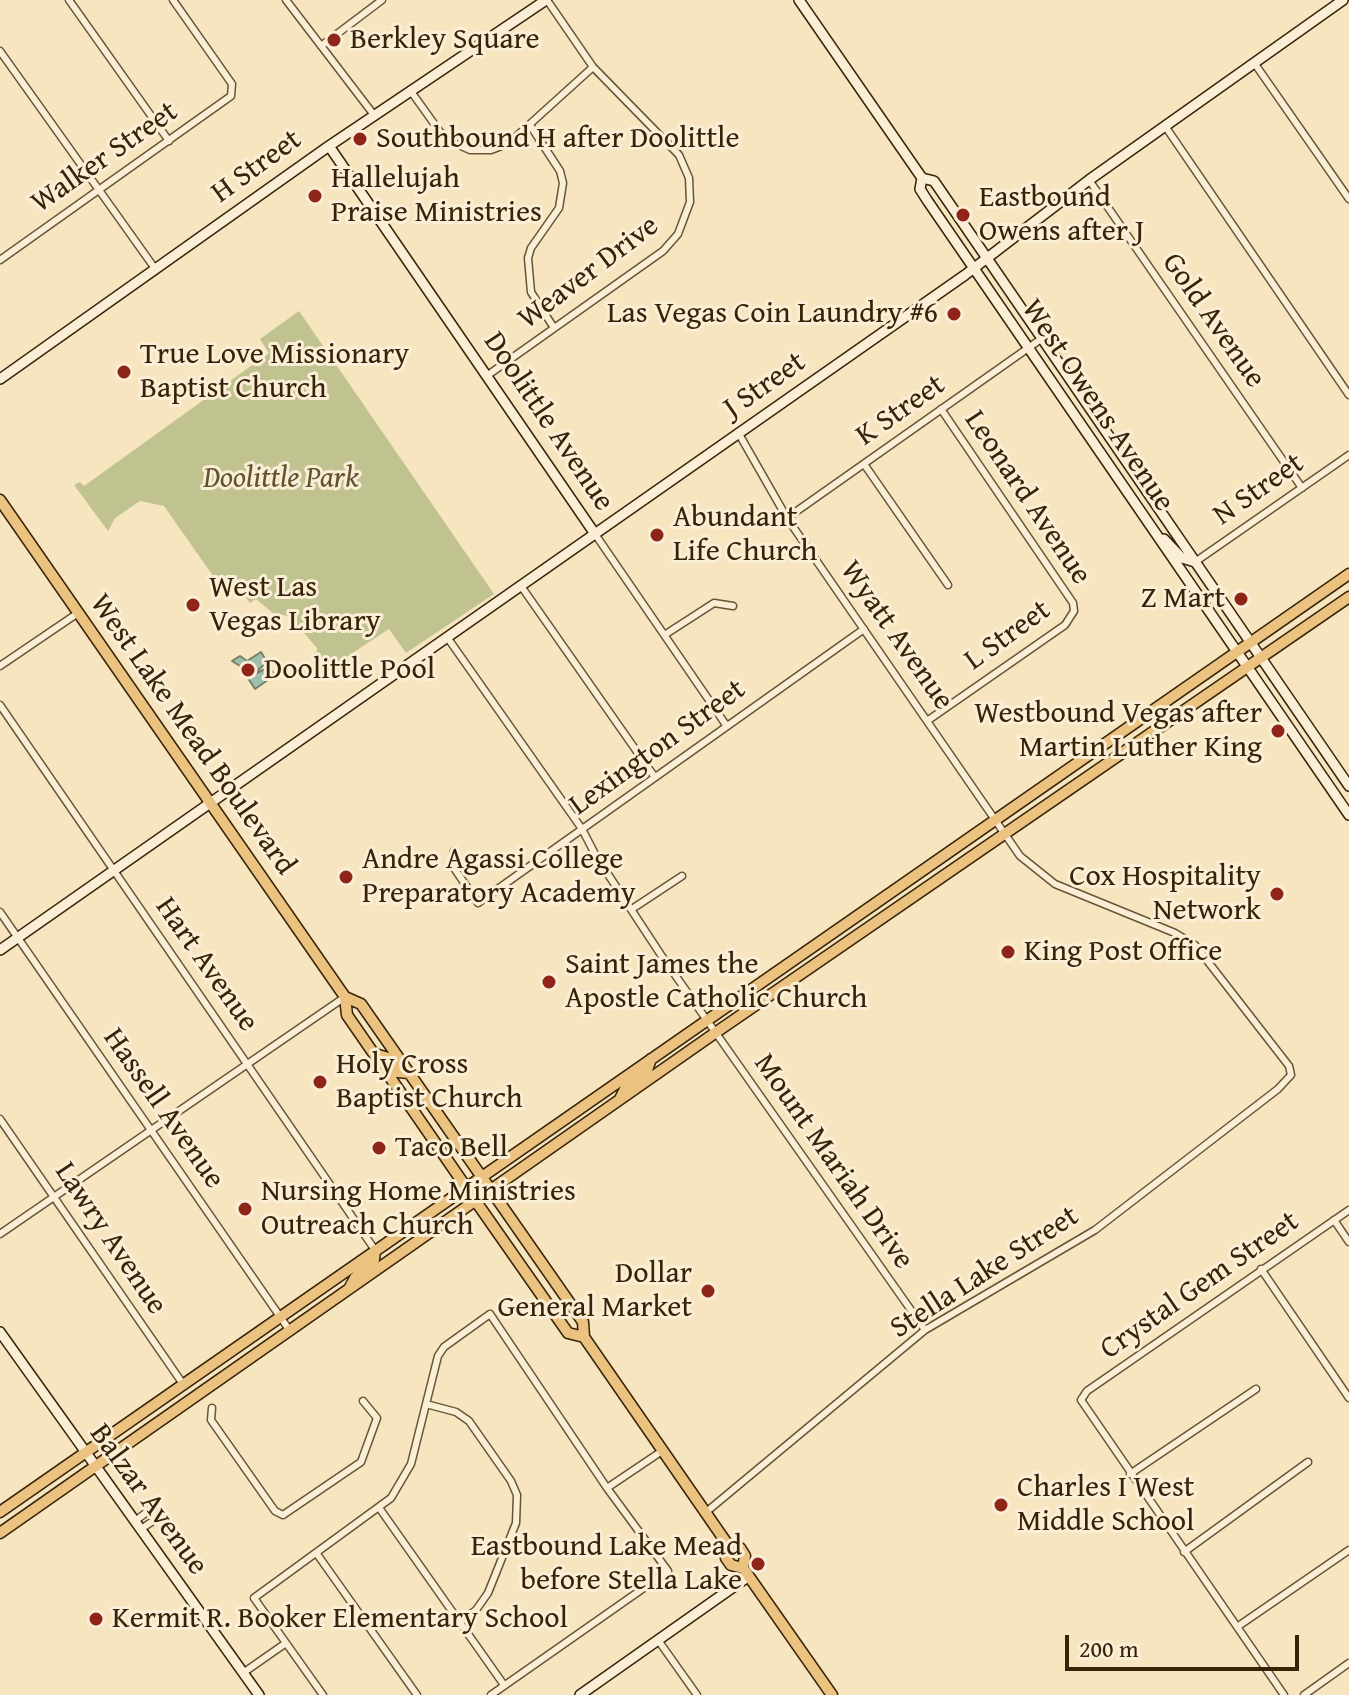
<!DOCTYPE html>
<html>
<head>
<meta charset="utf-8">
<style>
  body { margin:0 }
  #map { position:relative; width:1349px; height:1695px; overflow:hidden; background:#f7e5c0; font-family:"Gentium Book Plus",serif }
  canvas { display:block }
  .scale { position:absolute; left:1065px; top:1635px; width:234px; height:36px; box-sizing:border-box; border:4px solid #372307; border-top:0; padding-left:10px; font-size:24px; line-height:28px; white-space:nowrap; color:#372307; -webkit-text-stroke:6px #faeed6; paint-order:stroke }
</style>
</head>
<body>
<div id="map">
<canvas width="1349" height="1695"></canvas>
<div class="scale">200 m</div>
</div>
<script>
const ctx = document.querySelector('canvas').getContext('2d');
ctx.lineJoin = 'round';
function fill(path, color) { ctx.fillStyle = color; ctx.fill(path, 'evenodd'); }
const toPath = rows => new Path2D(rows.map(r => 'M' + r).join(''));
function stroke(path, color, width, dash) { ctx.strokeStyle = color; ctx.lineWidth = width; ctx.lineCap = dash ? 'butt' : 'round'; ctx.setLineDash(dash || []); ctx.stroke(path); }
function label(font, color, halo, rows, align = 'center') {
  ctx.font = font + ' "Gentium Book Plus",serif'; ctx.lineWidth = 6; ctx.setLineDash([]); ctx.textBaseline = 'middle'; ctx.strokeStyle = halo; ctx.fillStyle = color; for (const [text, x, y, turn = 0] of rows) {
    ctx.save(); ctx.translate(x, y); ctx.rotate((+turn || 0) * Math.PI / 180); ctx.textAlign = isNaN(turn) ? turn : align; if (halo) ctx.strokeText(text, 0, 0); ctx.fillText(text, 0, 0); ctx.restore();
  }
}
fill(toPath([
  [299,311,494,594,406,653,389,629,333,666,322,665,316,659,317,648,289,616,274,614,256,599,250,603,230,576,224,580,226,582,218,583,164,506,140,501,115,518,108,531,74,485,80,482,84,486,269,353,260,339]
]), '#c0c390');
const water = toPath([
  [261,652,267,662,253,675,269,667,275,675,255,689,240,666,232,661,240,656,247,661,261,652]
]);
fill(water, '#9ebfae');
stroke(water, '#75816b', 2);
const street = toPath([
  [69,0,169,141],
  [286,0,374,115],
  [321,46,382,0],
  [0,51,156,270],
  [1255,64,1349,199],
  [410,90,440,132,454,143,470,150,491,150,509,143,593,67],
  [530,125,560,171,563,183,559,208,531,248,528,258,531,292,554,328],
  [1165,126,1349,395],
  [1089,180,1302,488],
  [0,260,231,96,232,84,173,0],
  [488,375,663,251,678,234,690,202,689,178,679,155,593,67,547,0],
  [864,464,948,585],
  [787,518,1041,339],
  [595,534,726,725],
  [1195,562,1349,455],
  [521,586,654,776],
  [666,634,714,603,733,606],
  [447,637,582,829,596,856,661,955,925,1330],
  [0,666,78,613],
  [0,705,375,1250],
  [927,721,1065,625,1074,611,1073,603,941,409],
  [454,851,452,865,478,903,864,629],
  [632,909,682,876],
  [0,912,290,1331],
  [0,1119,183,1384],
  [1334,1220,1349,1242],
  [0,1234,345,997],
  [1261,1269,1349,1398],
  [426,1404,456,1412,469,1421,511,1481,517,1495,516,1523,488,1593,476,1610,460,1622],
  [212,1408,211,1420,275,1511,283,1515,361,1462,377,1418,363,1401],
  [1130,1474,1256,1389],
  [607,1488,662,1451],
  [380,1509,504,1685],
  [705,1513,925,1330,1095,1230,1278,1089,1291,1075,1289,1066,1195,945,1175,933,1055,884,1020,856,787,518,739,434],
  [135,1521,155,1506],
  [141,1529,162,1515],
  [1184,1552,1308,1462],
  [317,1554,417,1695],
  [1237,1627,1349,1550],
  [658,1640,697,1695],
  [243,1673,286,1643],
  [323,1695,254,1598,391,1498,411,1464,438,1356,444,1347,490,1314,607,1488,668,1571,491,1695],
  [1284,1695,1081,1400,1087,1391,1349,1210],
  [1304,1695,1349,1663]
]);
const secondary = toPath([
  [799,0,922,178,934,181,1349,786],
  [329,146,595,534],
  [922,178,920,189,927,200,1349,815],
  [0,379,329,146,546,0],
  [1164,539,1182,558,1195,562],
  [0,950,965,275,1089,180,1343,0],
  [0,1332,259,1695],
  [580,1695,749,1576]
]);
const primary = toPath([
  [0,500,345,997,347,1015,477,1203,568,1333,584,1337],
  [345,997,361,1004,583,1322,584,1337,728,1545,740,1548,745,1556,743,1568],
  [375,1054,388,1058,397,1072,409,1073],
  [620,1099,626,1087,647,1070,651,1059],
  [349,1289,355,1278,374,1260,375,1250],
  [0,1512,1349,574],
  [0,1533,715,1033,1349,597],
  [728,1545,726,1558,731,1565,743,1568,832,1695]
]);
stroke(street, '#675435', 9);
stroke(secondary, '#372307', 12);
stroke(primary, '#372307', 13);
stroke(street, '#faeed6', 6);
stroke(secondary, '#faeed6', 9);
stroke(primary, '#ecc280', 10);
for (const [x, y, r, color] of [
  [334,40,8,"#8f2418"],
  [360,139,8,"#8f2418"],
  [315,196,8,"#8f2418"],
  [963,215,8,"#8f2418"],
  [954,314,8,"#8f2418"],
  [124,372,8,"#8f2418"],
  [657,535,8,"#8f2418"],
  [1241,599,8,"#8f2418"],
  [193,605,8,"#8f2418"],
  [248,670,8,"#8f2418"],
  [1278,731,8,"#8f2418"],
  [346,877,8,"#8f2418"],
  [1277,894,8,"#8f2418"],
  [1008,952,8,"#8f2418"],
  [549,982,8,"#8f2418"],
  [320,1082,8,"#8f2418"],
  [379,1148,8,"#8f2418"],
  [245,1209,8,"#8f2418"],
  [708,1291,8,"#8f2418"],
  [1001,1505,8,"#8f2418"],
  [758,1564,8,"#8f2418"],
  [96,1619,8,"#8f2418"]
]) { const dot = new Path2D(); dot.arc(x, y, r, 0, 2 * Math.PI); ctx.fillStyle = color; ctx.fill(dot); stroke(dot, '#faeed6', 3); }
label('30px', '#372307', '#faeed6', [
  ["Berkley Square",350,40],
  ["Southbound H after Doolittle",376,139],
  ["Hallelujah",331,179],
  ["Praise Ministries",331,213],
  ["Eastbound",979,198],
  ["Owens after J",979,232],
  ["Las Vegas Coin Laundry #6",938,314,"right"],
  ["True Love Missionary",140,355],
  ["Baptist Church",140,389],
  ["Abundant",673,518],
  ["Life Church",673,552],
  ["West Las",209,588],
  ["Vegas Library",209,622],
  ["Z Mart",1225,599,"right"],
  ["Doolittle Pool",264,670],
  ["Westbound Vegas after",1262,714,"right"],
  ["Martin Luther King",1262,748,"right"],
  ["Andre Agassi College",362,860],
  ["Preparatory Academy",362,894],
  ["Cox Hospitality",1261,877,"right"],
  ["Network",1261,911,"right"],
  ["King Post Office",1024,952],
  ["Saint James the",565,965],
  ["Apostle Catholic Church",565,999],
  ["Holy Cross",336,1065],
  ["Baptist Church",336,1099],
  ["Taco Bell",395,1148],
  ["Nursing Home Ministries",261,1192],
  ["Outreach Church",261,1226],
  ["Dollar",692,1274,"right"],
  ["General Market",692,1308,"right"],
  ["Charles I West",1017,1488],
  ["Middle School",1017,1522],
  ["Eastbound Lake Mead",742,1547,"right"],
  ["before Stella Lake",742,1581,"right"],
  ["Kermit R. Booker Elementary School",112,1619]
], 'left');
label('30px', '#372307', '#faeed6', [
  ["Walker Street",105,158,-35],
  ["H Street",257,167,-36],
  ["Weaver Drive",589,273,-37],
  ["Gold Avenue",1213,321,55],
  ["J Street",765,386,-35],
  ["West Owens Avenue",1097,406,56],
  ["K Street",901,411,-35],
  ["Doolittle Avenue",548,422,56],
  ["N Street",1259,490,-35],
  ["Leonard Avenue",1027,498,56],
  ["Wyatt Avenue",896,636,55],
  ["L Street",1008,636,-36],
  ["West Lake Mead Boulevard",192,735,55],
  ["Lexington Street",658,748,-36],
  ["Hart Avenue",206,965,55],
  ["Hassell Avenue",163,1109,55],
  ["Mount Mariah Drive",833,1162,55],
  ["Lawry Avenue",110,1239,56],
  ["Stella Lake Street",985,1273,-33],
  ["Crystal Gem Street",1200,1286,-35],
  ["Balzar Avenue",148,1500,54]
]);
label('italic 30px', '#605330', '#faeed6', [
  ["Doolittle Park",281,479]
]);
</script>
</body>
</html>
